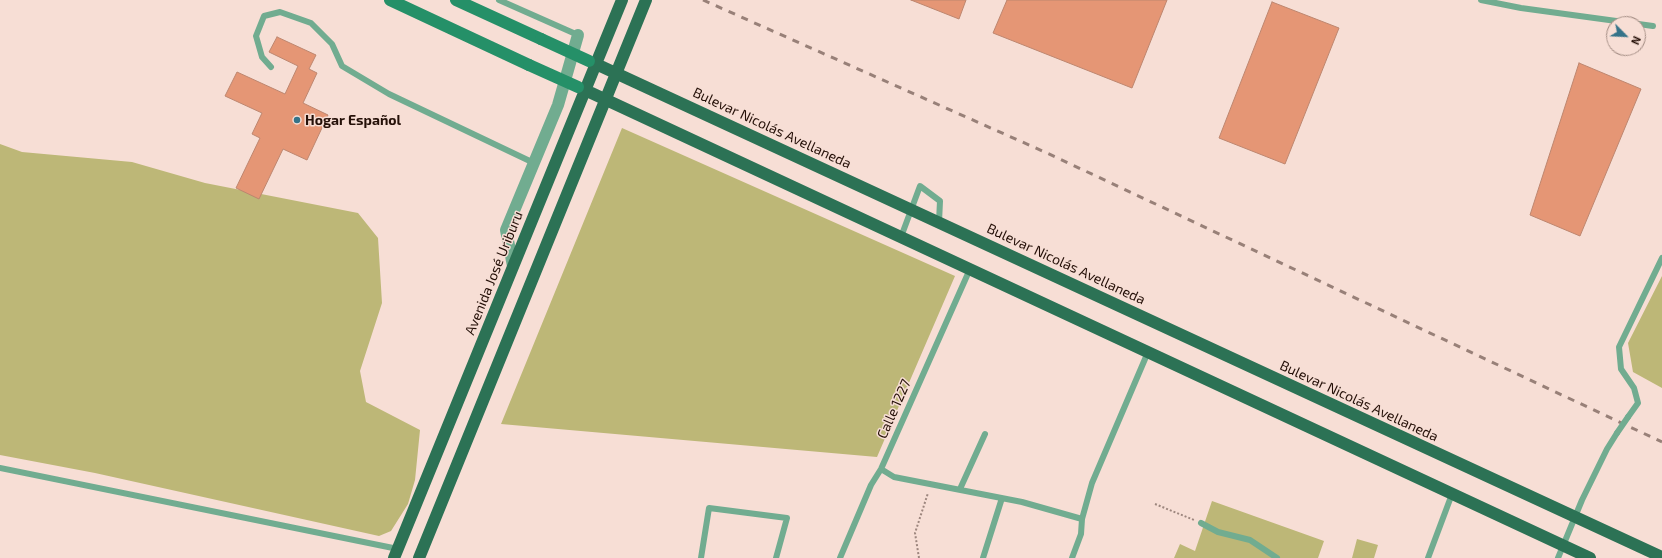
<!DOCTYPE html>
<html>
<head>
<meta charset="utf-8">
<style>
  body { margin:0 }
  #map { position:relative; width:1662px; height:558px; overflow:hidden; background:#f7ded5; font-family:"Exo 2",sans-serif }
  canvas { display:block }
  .north { position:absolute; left:1606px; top:16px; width:40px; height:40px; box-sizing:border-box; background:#f7ded5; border:1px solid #a38c83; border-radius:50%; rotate:114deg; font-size:11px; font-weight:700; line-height:16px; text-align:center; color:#251008 }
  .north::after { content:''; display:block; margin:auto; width:14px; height:18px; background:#357389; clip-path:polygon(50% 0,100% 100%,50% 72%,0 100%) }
</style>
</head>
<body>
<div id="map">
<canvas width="1662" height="558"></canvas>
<div class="north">N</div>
</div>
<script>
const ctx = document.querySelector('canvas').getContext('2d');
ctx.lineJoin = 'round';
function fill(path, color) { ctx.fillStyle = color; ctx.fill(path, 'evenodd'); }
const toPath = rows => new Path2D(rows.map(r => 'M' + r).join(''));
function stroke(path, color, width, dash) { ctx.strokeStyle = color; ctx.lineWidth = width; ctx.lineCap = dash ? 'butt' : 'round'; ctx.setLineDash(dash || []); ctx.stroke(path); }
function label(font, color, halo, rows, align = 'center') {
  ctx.font = font + ' "Exo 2",sans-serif'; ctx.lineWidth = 3; ctx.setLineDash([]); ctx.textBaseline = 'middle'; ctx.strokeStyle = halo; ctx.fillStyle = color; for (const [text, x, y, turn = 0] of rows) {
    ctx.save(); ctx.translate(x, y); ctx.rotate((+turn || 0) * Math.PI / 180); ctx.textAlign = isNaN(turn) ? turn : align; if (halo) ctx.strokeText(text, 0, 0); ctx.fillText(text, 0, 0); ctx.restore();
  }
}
fill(toPath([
  [622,128,955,276,877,457,501,424],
  [0,144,22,152,132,162,205,183,358,213,378,238,382,303,360,371,366,402,420,430,415,480,408,504,391,531,379,536,95,473,0,455],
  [1662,276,1662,388,1633,372,1628,343],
  [1212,501,1324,541,1318,558,1174,558,1180,544,1195,551],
  [1357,539,1378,545,1374,558,1352,558]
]), '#bdb777');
const building = toPath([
  [911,0,966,0,959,19,911,0],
  [1007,0,1167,0,1132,88,993,33,1007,0],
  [1272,2,1339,28,1285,164,1219,138,1272,2],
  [277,37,316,55,309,69,317,73,303,103,328,115,307,160,283,149,259,199,236,188,260,138,252,134,262,113,225,96,237,72,285,94,298,66,269,52,277,37],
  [1579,63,1641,89,1580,236,1530,215,1579,63]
]);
fill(building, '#e59675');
stroke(building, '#bd866f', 1);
stroke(toPath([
  [1155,504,1194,520],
  [919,558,915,533,928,493]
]), '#9d867e', 2, [2, 2]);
stroke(toPath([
  [499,0,578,35],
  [1481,0,1521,8,1653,26],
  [271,67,262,57,256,36,264,16,280,12,311,23,332,44,342,66,389,94,534,163],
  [901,237,920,186,940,201,939,222],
  [1628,417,1638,403,1634,388,1621,369,1619,347,1662,258],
  [0,468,398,549],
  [881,469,894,477,1022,502,1082,519],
  [960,489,985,434],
  [1201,523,1218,532,1250,540,1277,558],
  [701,558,709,508,787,518,776,558],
  [840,558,871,485,881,469,970,269],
  [983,558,1002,498],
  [1072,558,1081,534,1082,519,1092,483,1148,352],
  [1428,558,1452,494],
  [1558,558,1582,500,1607,449,1617,433]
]), '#71ac90', 6);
stroke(toPath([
  [513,266,506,230,558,105,578,35]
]), '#71ac90', 12);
stroke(toPath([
  [390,0,529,65],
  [456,0,541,39]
]), '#259068', 12);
stroke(toPath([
  [596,64,1662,557],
  [585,90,1590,558],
  [394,558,622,0],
  [419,558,646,0]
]), '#2c7255', 12);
stroke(toPath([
  [703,0,1047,153,1662,442]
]), '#988078', 3, [7, 7]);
stroke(toPath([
  [1617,433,1628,417]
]), '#71ac90', 6);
stroke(toPath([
  [541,39,589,61],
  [529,65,578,87]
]), '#259068', 12);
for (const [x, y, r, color] of [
  [297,120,4,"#357389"]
]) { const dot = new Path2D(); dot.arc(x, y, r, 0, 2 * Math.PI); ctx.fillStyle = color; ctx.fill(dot); stroke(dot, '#f7ded5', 1.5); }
label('bold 14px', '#251008', '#f7ded5', [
  ["Hogar Español",305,120]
], 'left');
label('14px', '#251008', '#f7ded5', [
  ["Bulevar Nicolás Avellaneda",772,128,25],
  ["Bulevar Nicolás Avellaneda",1066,264,25],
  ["Avenida José Uriburu",494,273,-68],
  ["Bulevar Nicolás Avellaneda",1359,401,25],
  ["Calle 1227",894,409,-66]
]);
</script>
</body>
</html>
